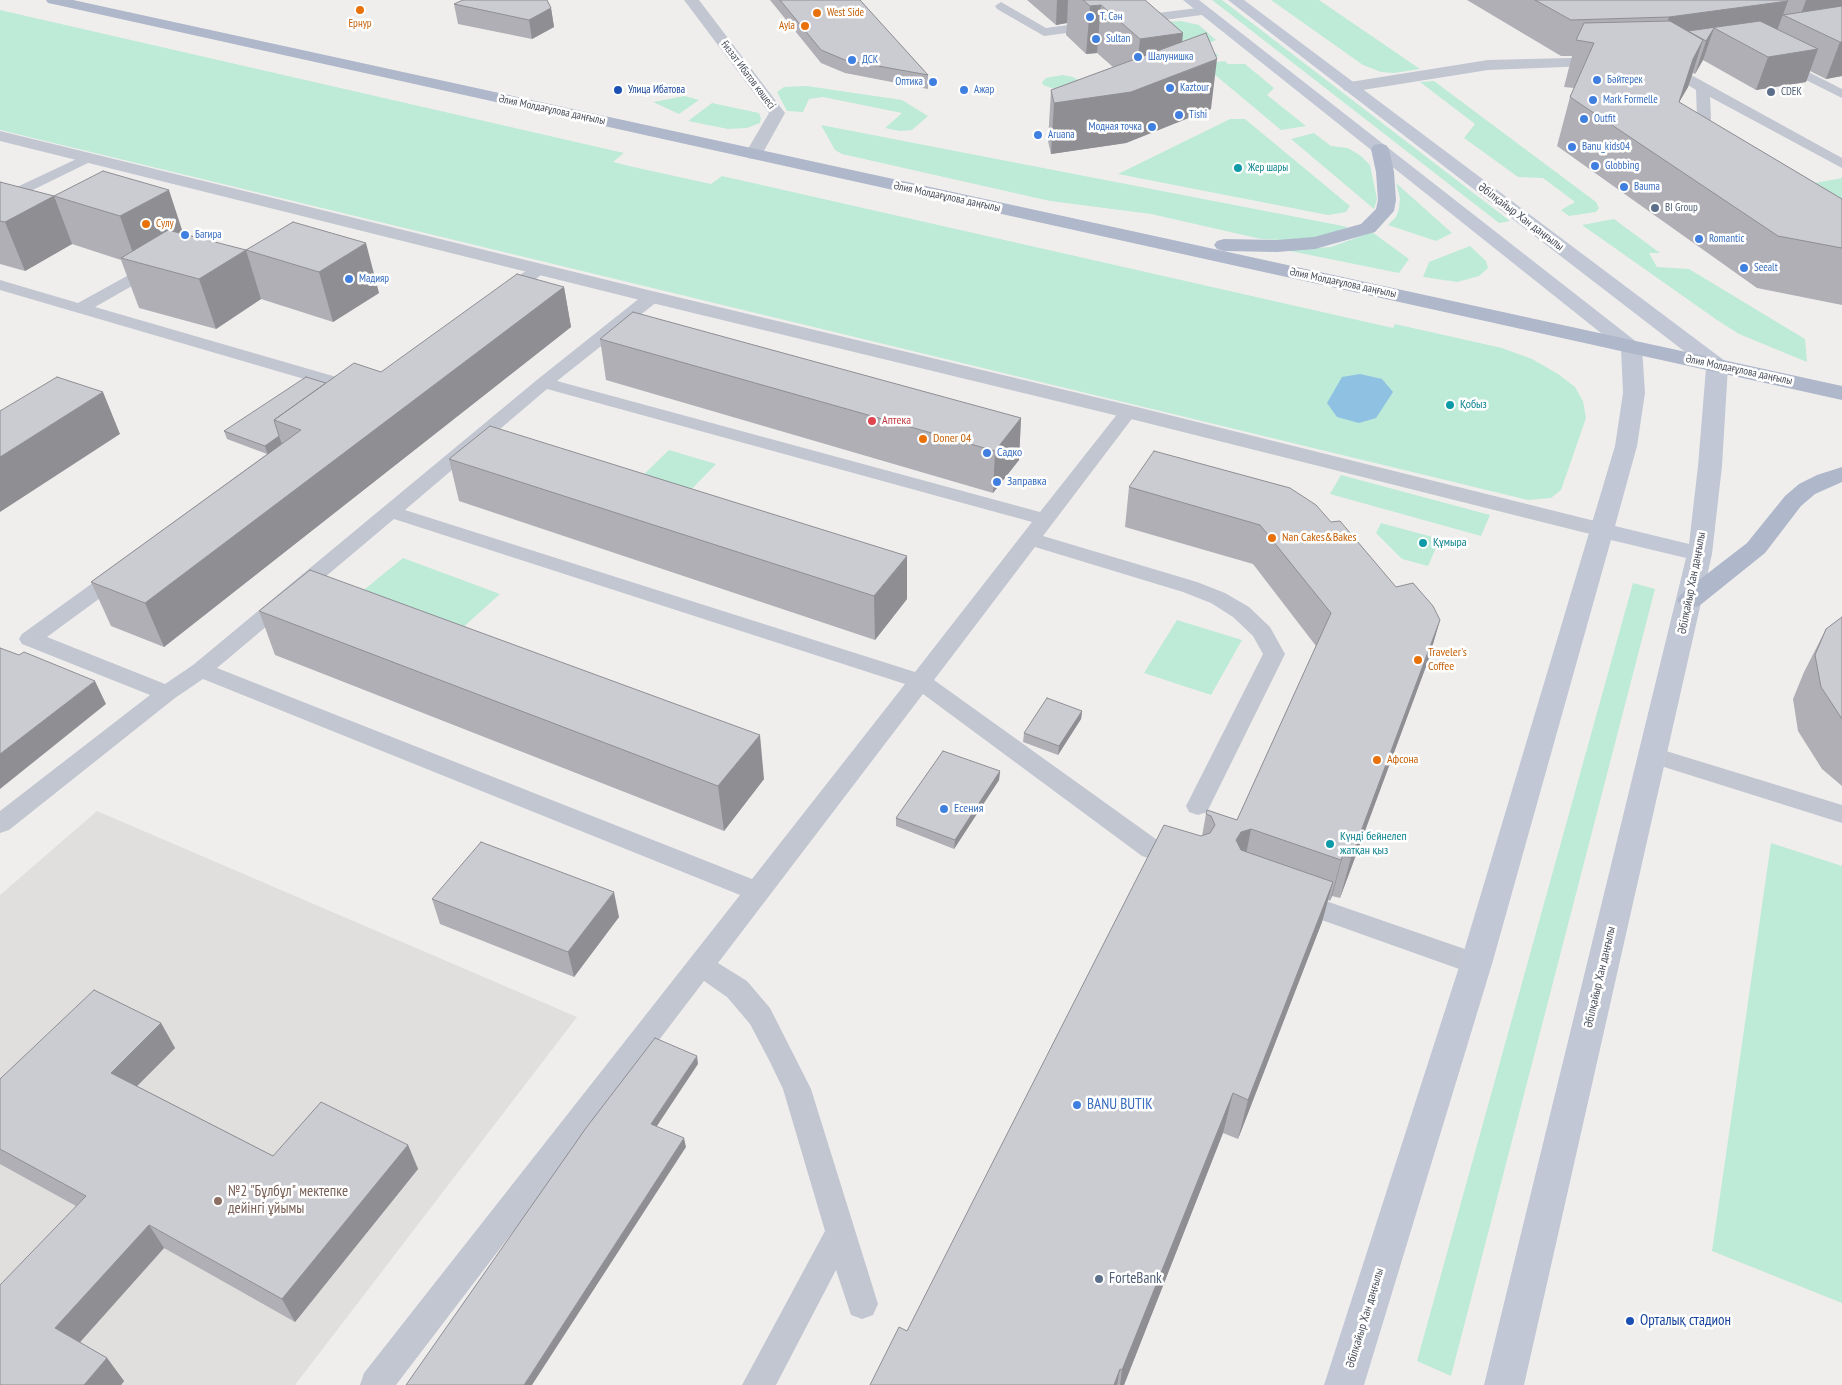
<!DOCTYPE html>
<html>
<head>
<meta charset="utf-8">
<style>
  body { margin:0 }
  canvas { display:block; background:#f0eeed }
</style>
</head>
<body>
<canvas width="1842" height="1385"></canvas>
<script>
const ctx = document.querySelector('canvas').getContext('2d');
ctx.lineJoin = 'round';
function fill(path, color) { ctx.fillStyle = color; ctx.fill(path, 'evenodd'); }
const toPath = rows => new Path2D(rows.map(r => 'M' + r).join(''));
function stroke(path, color, width, dash) { ctx.strokeStyle = color; ctx.lineWidth = width; ctx.lineCap = dash ? 'butt' : 'round'; ctx.setLineDash(dash || []); ctx.stroke(path); }
function label(font, color, halo, rows, align = 'center') {
  ctx.font = font + ' "PT Sans Narrow",sans-serif'; ctx.lineWidth = 5; ctx.setLineDash([]); ctx.textBaseline = 'middle'; ctx.strokeStyle = halo; ctx.fillStyle = color; for (const [text, x, y, turn = 0] of rows) {
    ctx.save(); ctx.translate(x, y); ctx.rotate((+turn || 0) * Math.PI / 180); ctx.textAlign = isNaN(turn) ? turn : align; if (halo) ctx.strokeText(text, 0, 0); ctx.fillText(text, 0, 0); ctx.restore();
  }
}
fill(toPath([
  [97,811,577,1017,295,1385,0,1385,0,895]
]), '#e0dfde');
fill(toPath([
  [1212,0,1222,0,1510,221,1499,223],
  [1271,0,1319,0,1420,69,1394,73,1381,72,1363,65],
  [0,10,624,153,613,162,629,166,711,184,722,176,1393,328,1395,324,1502,348,1532,359,1558,374,1575,387,1583,401,1586,418,1561,490,1551,498,1528,500,0,130],
  [1181,21,1199,25,1216,40,1204,45,1219,56,1199,59,1162,22],
  [1225,61,1228,64,1245,64,1274,88,1267,95,1306,126,1281,130,1202,64],
  [1062,75,1073,77,1080,81,1057,90,1043,85,1042,82,1046,78],
  [1434,81,1596,202,1599,208,1596,212,1569,216,1561,210,1575,202,1543,178,1518,177,1464,138,1475,124,1420,82],
  [807,86,902,100,928,116,912,130,900,131,885,128,902,113,823,97,809,99,803,112,787,111,777,92,784,87],
  [685,96,699,100,679,114,653,102],
  [712,103,759,113,761,118,760,123,747,128,728,129,688,121],
  [1230,119,1245,119,1350,206,1346,212,1328,215,1118,174],
  [821,125,1348,227,1324,237,1282,240,1261,239,1151,214,1050,201,842,154,835,150],
  [1314,133,1331,146,1348,148,1361,156,1370,165,1377,199,1374,209,1291,139],
  [1842,178,1842,202,1777,190],
  [1396,183,1452,233,1436,241,1388,225,1396,217,1399,209,1400,198],
  [1614,219,1660,253,1649,253,1657,267,1689,269,1805,339,1807,362,1739,334,1717,320,1582,225],
  [1372,232,1409,259,1399,273,1285,250,1331,247],
  [1470,246,1486,261,1488,268,1479,276,1457,282,1423,277,1429,262],
  [669,450,716,464,686,495,638,480],
  [1341,475,1490,515,1481,536,1330,494],
  [1381,523,1440,539,1428,566,1402,559,1376,533],
  [403,558,500,594,459,631,360,593],
  [1633,583,1655,589,1451,1376,1417,1361],
  [1177,620,1242,640,1211,695,1144,673],
  [1771,843,1842,866,1842,1303,1712,1251]
]), '#beead8');
fill(toPath([
  [1360,374,1382,379,1393,392,1376,418,1359,423,1337,417,1327,403,1342,377]
]), '#8fc1e3');
fill(toPath([
  [1001,2,1046,28,1097,21,1103,25,1097,29,1044,36,997,9,995,6,1001,2],
  [1205,7,1211,11,1209,14,1134,24,1128,20,1134,16,1205,7],
  [1781,58,1842,89,1842,98,1776,65,1774,62,1781,58],
  [1664,60,1842,158,1842,168,1710,97,1711,118,1708,137,1712,146,1710,149,1700,149,1694,137,1697,118,1696,90,1659,67,1657,64,1664,60],
  [87,154,92,155,94,158,92,161,0,206,0,195,87,154],
  [210,230,216,232,218,235,216,238,95,307,364,385,367,389,364,393,358,394,352,393,0,290,0,280,78,303,210,230],
  [539,264,545,266,547,269,545,272,509,299,497,299,495,295,497,291,533,266,539,264],
  [652,292,658,293,660,297,658,301,557,381,1040,512,1122,408,1128,407,1134,408,1137,412,1134,416,1043,536,1197,582,1225,593,1249,607,1270,627,1285,654,1207,812,1198,815,1189,812,1186,806,1263,654,1253,636,1233,617,1211,603,1183,592,1035,547,934,680,1160,842,1190,853,1194,860,1190,867,1181,869,1142,856,923,694,718,963,747,981,770,1008,811,1089,878,1304,873,1315,862,1319,851,1315,836,1270,776,1385,742,1385,825,1231,783,1089,769,1060,750,1024,727,997,704,981,396,1385,360,1385,364,1373,740,895,203,679,175,698,9,830,0,833,0,811,150,695,22,644,19,639,22,634,112,569,119,567,126,569,129,574,126,579,47,637,165,684,193,665,538,379,646,293,652,292],
  [547,389,1032,522,915,672,405,510,547,389],
  [394,519,905,684,752,879,217,668,394,519],
  [1653,747,1842,805,1842,823,1645,761,1641,755,1645,749,1653,747],
  [1297,891,1485,956,1489,964,1485,972,1476,975,1288,908,1284,901,1288,894,1297,891]
]), '#c2c6d1');
fill(toPath([
  [684,0,699,0,785,113,760,158,754,159,748,158,745,154,769,113,684,0],
  [1608,57,1614,59,1616,62,1614,65,1488,70,1350,92,1344,90,1342,87,1344,84,1350,82,1488,60,1608,57],
  [0,131,652,291,1145,409,1611,525,1614,530,1611,535,1602,537,1143,422,652,303,0,141,0,131]
]), '#c2c6d1');
fill(toPath([
  [1183,0,1199,0,1638,343,1642,347,1645,393,1637,446,1615,526,1689,544,1698,466,1706,368,1228,0,1244,0,1725,361,1728,366,1722,466,1712,554,1524,1385,1484,1385,1686,558,1611,540,1492,964,1364,1385,1324,1385,1460,964,1615,446,1623,393,1621,349,1183,0]
]), '#c1c7d4');
fill(toPath([
  [46,0,73,0,1842,386,1842,400,53,4,48,3,46,0],
  [1380,144,1386,145,1389,149,1394,172,1396,200,1394,211,1375,232,1315,249,1277,252,1224,251,1217,249,1214,245,1217,241,1224,239,1277,240,1314,237,1361,224,1376,209,1378,200,1376,172,1371,149,1374,145,1380,144],
  [1842,467,1842,482,1815,494,1801,506,1765,553,1699,606,1690,608,1681,606,1677,600,1681,594,1747,543,1785,496,1799,484,1817,475,1842,467]
]), '#afb7ca');
fill(toPath([
  [770,0,860,0,928,75,928,89,845,73,821,63],
  [1027,0,1145,0,1182,42,1211,109,1126,143,1051,154,1048,141,1051,90,1113,67,1097,53,1086,54,1066,35,1067,23,1056,25],
  [1467,0,1842,0,1842,76,1826,79,1810,71,1806,82,1756,90,1703,60,1695,74,1693,73,1688,87,1679,102,1842,199,1842,305,1757,288,1557,146,1570,97,1574,88,1564,87,1572,56,1561,56],
  [454,4,551,8,554,27,532,39,458,24],
  [0,182,54,196,184,234,246,250,293,222,379,293,333,322,261,299,216,329,139,308,121,260,72,244,25,271,0,264],
  [564,287,571,327,164,647,111,626,91,582,267,454,227,439,224,431,326,383,381,372],
  [600,339,1021,418,1019,460,993,493,606,380],
  [449,459,907,599,875,640,459,501],
  [1129,487,1331,522,1396,587,1440,620,1428,661,1340,898,1332,896,1330,901,1328,900,1322,922,1238,1139,1223,1133,1124,1385,870,1385,907,1331,1201,836,1202,836,1206,814,1237,820,1316,646,1253,564,1125,527],
  [259,611,764,779,724,831,275,655],
  [1842,617,1842,786,1822,769,1798,731,1793,699,1804,672,1826,629],
  [1082,711,1081,719,1058,755,1023,742,1024,733],
  [1000,771,999,780,954,849,896,826,896,818],
  [432,899,619,917,574,977,440,924],
  [161,1023,175,1048,137,1086,273,1156,408,1145,418,1169,295,1322,164,1248,80,1342,107,1358,124,1381,121,1385,0,1385,76,1206,0,1164,0,1079]
]), '#afafb5');
fill(toPath([
  [1057,0,1068,0,1067,23,1056,25],
  [1806,0,1842,0,1842,27,1798,22],
  [1788,1,1775,36,1714,28,1703,60,1695,74,1706,41,1687,31,1658,53,1669,17],
  [1101,5,1097,53,1086,54,1090,6],
  [551,8,554,27,532,39,529,20],
  [1183,33,1179,74,1217,59,1211,109,1126,143,1051,154,1054,103,1135,88,1140,39],
  [1703,40,1688,87,1677,106,1693,59],
  [1840,42,1842,42,1842,76,1826,79],
  [1818,49,1806,82,1756,90,1768,57],
  [169,190,185,239,136,262,120,216],
  [54,196,72,244,25,271,5,222],
  [366,243,379,293,333,322,319,272],
  [246,250,261,299,216,329,199,279],
  [564,287,571,327,164,647,145,603],
  [103,392,120,434,0,512,0,457],
  [1021,418,1019,460,993,493,995,451],
  [279,436,282,444,268,455,265,446],
  [907,556,907,599,875,640,874,596],
  [1440,620,1428,661,1340,898,1351,858],
  [95,681,106,704,0,789,0,754],
  [1082,711,1081,719,1058,755,1059,746],
  [760,735,764,779,724,831,718,786],
  [1000,771,999,780,954,849,955,840],
  [1251,829,1243,870,1236,840,1241,832],
  [1343,855,1332,896,1330,901,1341,860],
  [1333,882,1322,922,1238,1139,1248,1100],
  [614,892,619,917,574,977,568,952],
  [161,1023,175,1048,126,1097,111,1073],
  [697,1056,698,1064,653,1132,651,1124],
  [1233,1093,1223,1133,1124,1385,1120,1385,1122,1370],
  [684,1138,686,1147,532,1385,524,1385],
  [408,1145,418,1169,295,1322,282,1299],
  [149,1225,164,1248,73,1350,55,1328],
  [107,1358,124,1381,121,1385,84,1385],
  [1120,1369,1117,1385,1114,1385]
]), '#8e8e93');
const building = toPath([
  [463,0,547,0,551,8,529,20,454,4,463,0],
  [780,0,860,0,928,75,845,60,821,50,780,0],
  [1083,0,1145,0,1183,33,1140,39,1101,5,1090,6,1083,0],
  [1535,0,1787,0,1788,1,1669,17,1571,20,1535,0],
  [1842,6,1842,42,1840,42,1783,15,1842,6],
  [1670,21,1703,40,1693,59,1679,102,1842,199,1842,248,1778,236,1570,97,1594,43,1576,40,1584,23,1670,21],
  [1760,21,1818,49,1768,57,1714,28,1706,41,1688,31,1760,21],
  [1206,33,1217,59,1131,92,1054,103,1051,90,1206,33],
  [103,171,169,190,120,216,54,196,103,171],
  [0,182,54,196,5,222,0,221,0,182],
  [293,222,366,243,319,272,246,250,293,222],
  [168,230,246,250,199,279,121,258,168,230],
  [517,274,564,287,145,603,91,582,301,430,274,420,354,363,381,372,517,274],
  [633,312,1021,418,995,451,600,339,633,312],
  [57,377,103,392,0,457,0,411,57,377],
  [306,377,326,383,274,420,279,436,265,446,224,431,306,377],
  [490,426,907,556,874,596,449,459,490,426],
  [1154,451,1290,488,1316,505,1331,522,1340,521,1396,587,1413,583,1433,606,1440,620,1351,858,1343,855,1341,860,1251,829,1241,832,1236,840,1241,850,1333,882,1248,1100,1233,1093,1122,1370,1120,1369,1114,1385,870,1385,899,1327,907,1331,1164,825,1201,836,1210,833,1215,825,1211,816,1206,814,1207,810,1237,820,1331,613,1260,525,1129,487,1154,451],
  [310,570,760,735,718,786,259,611,310,570],
  [1842,617,1842,719,1821,687,1815,655,1826,629,1842,617],
  [0,648,19,655,24,652,95,681,0,754,0,648],
  [1047,698,1082,711,1059,746,1024,733,1047,698],
  [943,751,1000,771,955,840,896,818,943,751],
  [481,842,614,892,568,952,432,899,481,842],
  [94,990,161,1023,111,1073,273,1156,321,1102,408,1145,282,1299,149,1225,55,1328,107,1358,84,1385,0,1385,0,1285,86,1196,0,1149,0,1079,94,990],
  [655,1038,697,1056,651,1124,684,1138,524,1385,406,1385,586,1128,655,1038]
]);
fill(building, '#cbcbd2');
stroke(building, '#8e8e93', 1);
for (const [x, y, r, color] of [
  [360,10,5,"#e8710a"],
  [817,13,5,"#e8710a"],
  [1090,17,5,"#3f7fe0"],
  [805,26,5,"#e8710a"],
  [1096,39,5,"#3f7fe0"],
  [1138,57,5,"#3f7fe0"],
  [852,60,5,"#3f7fe0"],
  [1597,80,5,"#3f7fe0"],
  [933,82,5,"#3f7fe0"],
  [1170,88,5,"#3f7fe0"],
  [618,90,5,"#1a4fb4"],
  [964,90,5,"#3f7fe0"],
  [1771,92,5,"#5c6f8a"],
  [1593,100,5,"#3f7fe0"],
  [1179,115,5,"#3f7fe0"],
  [1584,119,5,"#3f7fe0"],
  [1152,127,5,"#3f7fe0"],
  [1038,135,5,"#3f7fe0"],
  [1572,147,5,"#3f7fe0"],
  [1595,166,5,"#3f7fe0"],
  [1238,168,5,"#0f9aa8"],
  [1624,187,5,"#3f7fe0"],
  [1655,208,5,"#5c6f8a"],
  [146,224,5,"#e8710a"],
  [185,235,5,"#3f7fe0"],
  [1699,239,5,"#3f7fe0"],
  [1744,268,5,"#3f7fe0"],
  [349,279,5,"#3f7fe0"],
  [1450,405,5,"#0f9aa8"],
  [872,421,5,"#e0444e"],
  [923,439,5,"#e8710a"],
  [987,453,5,"#3f7fe0"],
  [997,482,5,"#3f7fe0"],
  [1272,538,5,"#e8710a"],
  [1423,543,5,"#0f9aa8"],
  [1418,660,5,"#e8710a"],
  [1377,760,5,"#e8710a"],
  [944,809,5,"#3f7fe0"],
  [1330,844,5,"#0f9aa8"],
  [1077,1105,5,"#3f7fe0"],
  [218,1201,5,"#8d6e63"],
  [1099,1279,5,"#5c6f8a"],
  [1630,1321,5,"#1a4fb4"]
]) { const dot = new Path2D(); dot.arc(x, y, r, 0, 2 * Math.PI); ctx.fillStyle = color; ctx.fill(dot); stroke(dot, '#fff', 2); }
label('11px', '#c56008', '#fff', [
  ["West Side",827,13],
  ["Ернур",360,24,"center"],
  ["Ayla",795,26,"right"],
  ["Сулу",156,224]
], 'left');
label('11px', '#366cbe', '#fff', [
  ["Т. Сән",1100,17],
  ["Sultan",1106,39],
  ["Шалунишка",1148,57],
  ["ДСК",862,60],
  ["Бәйтерек",1607,80],
  ["Оптика",923,82,"right"],
  ["Kaztour",1180,88],
  ["Ажар",974,90],
  ["Mark Formelle",1603,100],
  ["Tishi",1189,115],
  ["Outfit",1594,119],
  ["Модная точка",1142,127,"right"],
  ["Aruana",1048,135],
  ["Banu_kids04",1582,147],
  ["Globbing",1605,166],
  ["Bauma",1634,187],
  ["Багира",195,235],
  ["Romantic",1709,239],
  ["Seealt",1754,268],
  ["Мадияр",359,279]
], 'left');
label('11px', '#474d59', '#fff', [
  ["Ғиззат Ибатов көшесі",748,75,53],
  ["Әлия Молдағұлова даңғылы",552,110,12],
  ["Әлия Молдағұлова даңғылы",947,197,12],
  ["Әлия Молдағұлова даңғылы",1343,283,12],
  ["Әлия Молдағұлова даңғылы",1739,370,12]
]);
label('11px', '#164399', '#fff', [
  ["Улица Ибатова",628,90]
], 'left');
label('11px', '#4e5e75', '#fff', [
  ["CDEK",1781,92],
  ["BI Group",1665,208]
], 'left');
label('11px', '#0d838f', '#fff', [
  ["Жер шары",1248,168]
], 'left');
label('12px', '#474d59', '#fff', [
  ["Әбілқайыр Хан даңғылы",1521,217,37],
  ["Әбілқайыр Хан даңғылы",1692,583,-79],
  ["Әбілқайыр Хан даңғылы",1600,977,-77],
  ["Әбілқайыр Хан даңғылы",1365,1318,-73]
]);
label('12px', '#0d838f', '#fff', [
  ["Қобыз",1460,405],
  ["Құмыра",1433,543],
  ["Күнді бейнелеп",1340,837],
  ["жатқан қыз",1340,851]
], 'left');
label('12px', '#be3a42', '#fff', [
  ["Аптека",882,421]
], 'left');
label('12px', '#c56008', '#fff', [
  ["Doner 04",933,439],
  ["Nan Cakes&Bakes",1282,538],
  ["Traveler's",1428,653],
  ["Coffee",1428,667],
  ["Афсона",1387,760]
], 'left');
label('12px', '#366cbe', '#fff', [
  ["Садко",997,453],
  ["Заправка",1007,482],
  ["Есения",954,809]
], 'left');
label('15px', '#366cbe', '#fff', [
  ["BANU BUTIK",1087,1105]
], 'left');
label('15px', '#785e54', '#fff', [
  ["№2 \"Бұлбұл\" мектепке",228,1192],
  ["дейінгі ұйымы",228,1209]
], 'left');
label('15px', '#4e5e75', '#fff', [
  ["ForteBank",1109,1279]
], 'left');
label('15px', '#164399', '#fff', [
  ["Орталық стадион",1640,1321]
], 'left');
</script>
</body>
</html>
